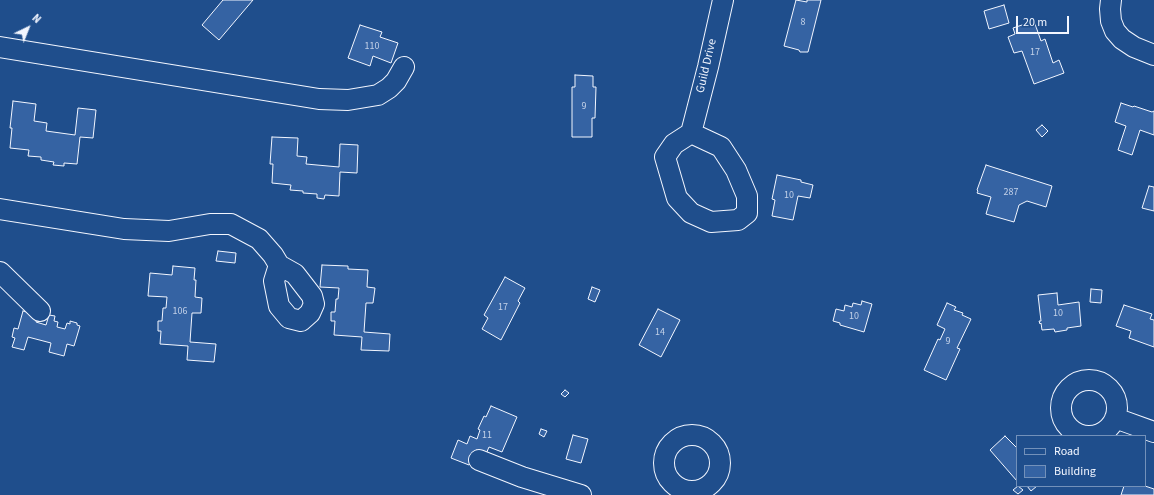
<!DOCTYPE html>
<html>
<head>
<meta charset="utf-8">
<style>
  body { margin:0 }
  #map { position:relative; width:1154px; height:495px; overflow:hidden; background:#1f4e8c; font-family:"Source Sans 3",sans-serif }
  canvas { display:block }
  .legend { position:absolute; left:1016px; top:435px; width:130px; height:52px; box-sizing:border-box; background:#1f4e8c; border:1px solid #7391ba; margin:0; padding:5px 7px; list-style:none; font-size:12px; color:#f2f6ff }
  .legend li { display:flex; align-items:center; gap:8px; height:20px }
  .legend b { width:20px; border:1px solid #7391ba }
  .north { position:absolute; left:8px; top:8px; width:40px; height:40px; -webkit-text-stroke:3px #1f4e8c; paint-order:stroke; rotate:43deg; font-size:11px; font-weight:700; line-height:16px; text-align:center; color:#f2f6ff }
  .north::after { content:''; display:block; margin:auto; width:14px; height:18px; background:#f2f6ff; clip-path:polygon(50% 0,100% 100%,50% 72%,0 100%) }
  .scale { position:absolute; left:1016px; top:16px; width:53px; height:18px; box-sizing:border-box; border:2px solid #f2f6ff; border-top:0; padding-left:5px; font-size:12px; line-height:14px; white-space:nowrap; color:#f2f6ff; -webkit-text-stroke:3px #1f4e8c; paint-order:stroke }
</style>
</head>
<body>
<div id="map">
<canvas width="1154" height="495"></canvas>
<ul class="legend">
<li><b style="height:5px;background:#1f4e8c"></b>Road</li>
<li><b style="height:11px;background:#3563a3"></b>Building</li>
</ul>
<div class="north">N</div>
<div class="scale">20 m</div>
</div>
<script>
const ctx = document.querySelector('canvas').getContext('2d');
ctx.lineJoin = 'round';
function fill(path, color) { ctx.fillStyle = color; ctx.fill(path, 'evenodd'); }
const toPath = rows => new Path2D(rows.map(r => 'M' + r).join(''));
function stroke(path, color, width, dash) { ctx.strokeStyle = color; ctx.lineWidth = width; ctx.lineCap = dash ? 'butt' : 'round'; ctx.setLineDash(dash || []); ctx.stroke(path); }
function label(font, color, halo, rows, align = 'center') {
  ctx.font = font + ' "Source Sans 3",sans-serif'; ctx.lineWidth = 3; ctx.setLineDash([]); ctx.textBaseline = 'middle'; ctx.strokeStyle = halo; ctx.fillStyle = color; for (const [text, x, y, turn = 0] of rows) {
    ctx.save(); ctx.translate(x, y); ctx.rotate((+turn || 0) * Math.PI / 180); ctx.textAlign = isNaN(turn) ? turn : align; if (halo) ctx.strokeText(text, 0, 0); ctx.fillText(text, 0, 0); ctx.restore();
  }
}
const building = toPath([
  [223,0,253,0,219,40,202,25,223,0],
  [796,0,807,2,807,0,821,0,808,52,800,52,799,50,784,46,796,0],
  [1004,5,1009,23,989,29,984,11,1004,5],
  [1034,21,1041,41,1045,39,1053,63,1059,60,1064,73,1034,84,1022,51,1014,53,1008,37,1015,34,1013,28,1034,21],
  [360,25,382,32,380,37,398,43,391,63,373,56,370,66,348,58,360,25],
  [575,75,593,76,593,87,596,87,595,118,592,118,592,137,572,137,572,87,575,87,575,75],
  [13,101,36,104,34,121,47,123,46,131,75,135,78,108,96,110,93,138,80,137,77,164,64,163,64,166,53,165,54,162,41,160,41,157,28,156,29,150,10,148,12,128,10,128,13,101],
  [1121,103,1133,107,1134,106,1152,112,1154,111,1154,135,1140,130,1132,155,1118,150,1126,126,1115,122,1121,103],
  [1042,125,1048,131,1042,137,1036,130,1042,125],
  [272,137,298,138,297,156,307,157,306,164,339,167,340,144,358,145,357,173,340,172,339,196,325,195,324,199,317,198,317,194,303,193,303,191,290,190,291,185,272,183,273,164,270,164,272,137],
  [986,165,1052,186,1046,207,1027,201,1019,205,1014,222,986,214,991,197,977,193,978,191,977,190,986,165],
  [777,175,801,180,801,182,813,185,810,198,798,196,793,220,772,216,775,200,772,199,777,175],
  [1149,186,1154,187,1154,211,1142,208,1149,186],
  [218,251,236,253,235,263,216,261,218,251],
  [322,265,348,266,348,269,368,270,367,287,375,288,373,303,366,303,364,332,390,334,389,351,361,350,362,337,334,335,335,321,331,321,331,312,335,312,336,299,338,299,339,288,320,287,322,265],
  [173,266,195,268,194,280,196,280,195,297,202,298,201,313,192,313,190,342,216,344,214,362,187,360,188,346,160,344,161,331,158,331,158,321,162,321,163,308,166,308,167,297,148,296,150,273,172,275,173,266],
  [505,277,525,288,518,301,520,303,501,340,482,329,488,318,484,315,505,277],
  [592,287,600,290,595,302,588,299,592,287],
  [1091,289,1102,290,1101,303,1090,302,1091,289],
  [1057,293,1058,305,1079,302,1081,326,1067,328,1067,330,1055,332,1054,329,1042,330,1041,323,1040,324,1039,321,1041,321,1038,295,1057,293],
  [862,301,872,304,864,332,840,325,840,323,833,321,836,309,844,311,845,305,852,307,853,303,861,305,862,301],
  [947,303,956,307,954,310,963,313,962,315,971,319,957,348,960,349,946,380,924,370,938,339,940,340,945,329,937,325,947,303],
  [1124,305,1152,314,1150,319,1154,320,1154,347,1129,338,1131,331,1116,326,1124,305],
  [658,309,680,320,661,357,639,345,658,309],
  [23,311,38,315,36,322,46,325,49,315,55,316,54,321,58,322,57,327,65,329,67,323,70,324,70,321,77,323,77,325,80,326,74,346,67,344,64,356,49,352,51,343,28,337,24,350,12,347,15,338,12,337,14,328,18,329,23,311],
  [565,390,569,393,565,397,561,394,565,390],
  [491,406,517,417,502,452,489,447,486,454,476,450,469,465,451,458,458,440,467,444,470,436,477,439,480,430,478,429,484,416,486,417,491,406],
  [541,429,547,431,544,437,539,434,541,429],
  [573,435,588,439,581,463,566,459,573,435],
  [1005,436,1016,447,1017,446,1017,481,990,450,1005,436],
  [1018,486,1023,490,1018,494,1013,490,1018,486],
  [1027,486,1037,486,1031,491,1027,486],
  [1124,486,1145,486,1154,489,1154,495,1121,495,1124,486]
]);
fill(building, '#3563a3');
stroke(building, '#f2f6ff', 1);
const minor = toPath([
  [1111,0,1110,9,1111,21,1115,31,1122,39,1134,47,1154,55],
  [0,47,319,99,348,100,378,95,389,88,396,81,404,67],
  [691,133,721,147,736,170,747,196,747,213,738,220,711,222,691,213,677,198,665,157,674,144,691,133],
  [691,133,708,67,723,0],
  [0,209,124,229,169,231,210,224,231,224,259,239,273,255,279,265,295,274,312,296,314,304,310,313,301,321,289,318,279,306,274,281,279,265],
  [0,272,40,311],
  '1061 408a28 28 0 1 1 56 0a28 28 0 1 1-56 0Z',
  [1115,418,1154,432],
  '664 463a28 28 0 1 1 56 0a28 28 0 1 1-56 0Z',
  [479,460,522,477,581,495]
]);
stroke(minor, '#f2f6ff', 22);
stroke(minor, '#1f4e8c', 20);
label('10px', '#c3d1e8', null, [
  ["8",803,23],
  ["110",372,47],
  ["17",1035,53],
  ["9",584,107],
  ["287",1011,193],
  ["10",789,196],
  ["17",503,308],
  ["106",180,312],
  ["10",1058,314],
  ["10",854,317],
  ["14",660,333],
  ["9",948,342],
  ["11",487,436]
]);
label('12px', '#f2f6ff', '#1f4e8c', [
  ["Guild Drive",707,66,-77]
]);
</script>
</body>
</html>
